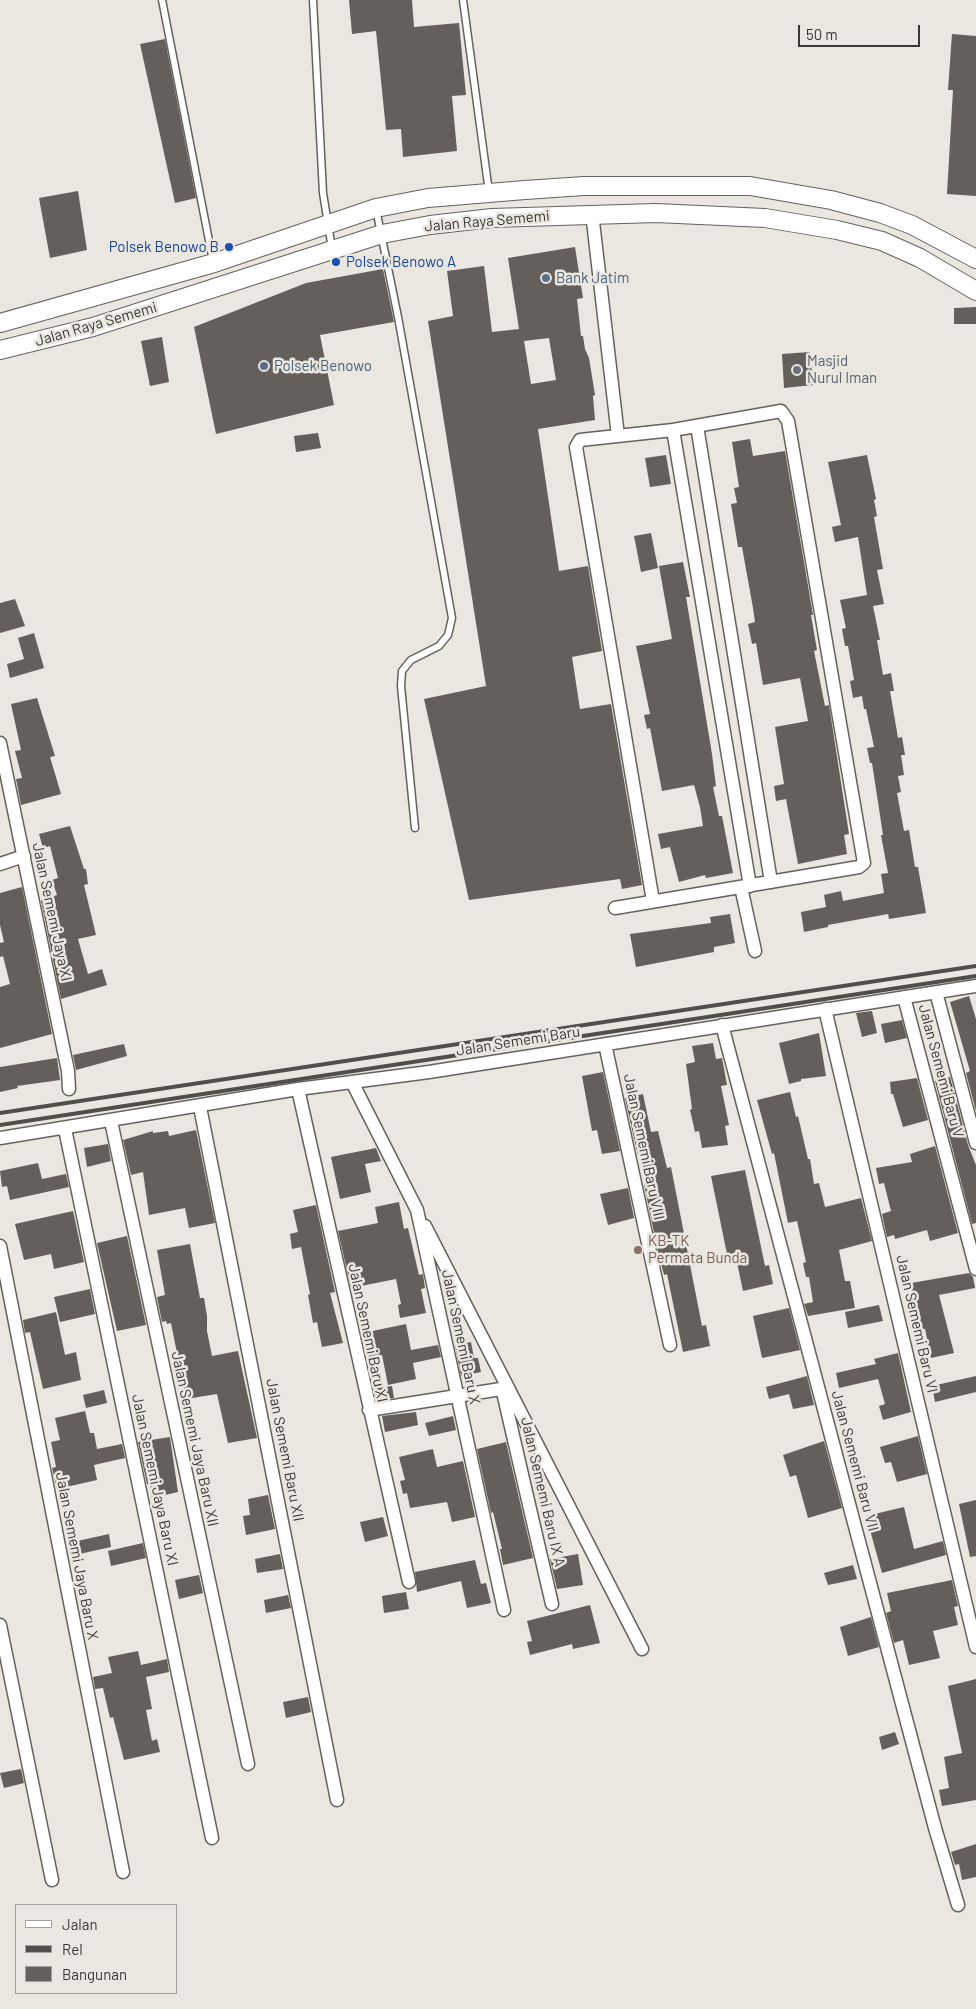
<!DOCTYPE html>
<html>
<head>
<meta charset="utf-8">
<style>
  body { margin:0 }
  #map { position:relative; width:976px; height:2009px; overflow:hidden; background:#e9e7e0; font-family:Barlow,sans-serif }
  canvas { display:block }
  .legend { position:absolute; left:15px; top:1904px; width:162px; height:90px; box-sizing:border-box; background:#e9e7e0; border:1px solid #a2a19b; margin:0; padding:6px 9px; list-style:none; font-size:15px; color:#383734 }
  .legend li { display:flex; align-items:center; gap:10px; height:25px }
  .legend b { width:25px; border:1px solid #a2a19b }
  .scale { position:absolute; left:798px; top:25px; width:122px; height:22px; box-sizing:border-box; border:2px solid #383734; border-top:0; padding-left:6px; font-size:15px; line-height:18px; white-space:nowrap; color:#383734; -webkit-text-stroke:4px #e9e7e0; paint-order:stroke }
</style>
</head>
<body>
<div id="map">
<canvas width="976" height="2009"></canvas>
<ul class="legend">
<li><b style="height:6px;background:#fff"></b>Jalan</li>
<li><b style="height:6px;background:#4f4e4a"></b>Rel</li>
<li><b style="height:14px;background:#655f5b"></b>Bangunan</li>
</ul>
<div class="scale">50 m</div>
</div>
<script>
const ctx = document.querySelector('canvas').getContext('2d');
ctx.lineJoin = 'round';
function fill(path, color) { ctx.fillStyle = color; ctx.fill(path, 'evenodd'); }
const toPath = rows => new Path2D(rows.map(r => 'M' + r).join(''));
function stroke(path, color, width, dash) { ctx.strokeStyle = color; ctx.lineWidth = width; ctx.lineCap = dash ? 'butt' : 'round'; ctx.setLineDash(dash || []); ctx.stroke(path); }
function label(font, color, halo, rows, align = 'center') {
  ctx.font = font + ' Barlow,sans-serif'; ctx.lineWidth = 5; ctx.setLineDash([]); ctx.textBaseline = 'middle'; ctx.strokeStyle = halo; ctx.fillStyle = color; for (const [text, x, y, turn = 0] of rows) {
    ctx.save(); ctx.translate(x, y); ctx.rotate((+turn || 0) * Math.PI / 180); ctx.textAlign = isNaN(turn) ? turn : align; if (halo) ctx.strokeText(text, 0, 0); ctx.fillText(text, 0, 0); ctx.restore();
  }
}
fill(toPath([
  [349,0,412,0,414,27,459,23,466,95,452,96,457,151,403,157,401,129,386,130,376,31,352,34],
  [952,34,976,36,976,196,947,194,953,90,948,90],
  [165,39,196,198,175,203,140,44],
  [78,191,87,250,50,258,39,198],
  [575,247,583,298,577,299,581,336,583,336,585,349,589,358,595,395,593,396,595,420,538,429,559,571,588,566,602,651,572,657,580,709,611,704,642,885,622,889,620,879,469,900,424,699,486,686,428,321,453,316,447,271,484,266,492,332,519,329,508,258],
  [549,338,556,380,531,384,524,341],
  [383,269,394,322,320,335,334,405,216,434,194,327,306,283],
  [976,307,976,324,954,324,954,308],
  [162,337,169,382,150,386,141,341],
  [810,352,813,385,784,388,782,354],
  [318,433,321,448,296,452,294,436],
  [750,439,753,456,785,451,813,615,811,615,817,650,814,651,825,706,829,705,849,834,844,835,847,854,798,864,786,799,776,801,774,786,784,784,775,727,808,721,800,678,763,685,756,643,752,644,748,624,755,622,753,608,742,547,738,547,731,504,737,503,734,488,739,487,732,442],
  [666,455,671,484,650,487,645,458],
  [867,455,876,499,874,500,877,516,874,517,883,569,877,570,884,604,873,606,880,640,877,640,883,675,891,673,894,691,890,691,898,738,902,737,905,755,901,755,904,775,898,776,901,792,897,793,904,831,909,830,915,867,918,867,926,913,889,919,888,914,828,925,828,927,804,932,801,912,826,907,824,895,841,891,843,901,884,893,881,874,888,873,881,835,883,835,872,763,870,763,867,748,874,747,866,709,864,709,862,696,853,698,850,681,854,680,848,646,845,646,842,629,846,628,840,600,867,595,858,537,835,542,832,527,841,525,828,462],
  [651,533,658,568,641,572,634,536],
  [683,562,690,597,686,597,712,754,716,786,713,787,719,816,722,816,733,873,706,878,705,875,679,882,670,847,661,849,658,834,703,826,700,807,694,785,662,791,650,728,647,729,644,715,650,714,636,646,672,639,659,566],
  [15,599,25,626,0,633,0,603],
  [34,633,44,668,10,678,7,664,24,659,18,638],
  [37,698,55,756,50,757,61,794,21,805,16,779,22,778,15,751,21,750,11,704],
  [70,826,84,869,86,869,88,884,84,885,96,935,78,939,88,974,102,969,107,985,61,999,41,900,57,895,52,880,58,878,50,846,43,848,39,834],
  [22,887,52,1034,0,1048,0,987,10,984,3,956,0,957,0,943,4,942,0,925,0,893],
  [730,914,735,943,714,947,714,952,636,967,630,934,711,923,710,917],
  [969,996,976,1019,976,1111,966,1073,970,1071,950,1002],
  [872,1011,877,1033,862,1037,856,1013],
  [902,1020,907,1038,885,1043,881,1024],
  [819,1033,826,1076,801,1079,801,1081,789,1084,779,1043],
  [713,1043,716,1059,722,1058,727,1085,721,1086,729,1125,725,1126,728,1145,702,1148,699,1131,695,1132,690,1110,692,1109,686,1064,695,1062,692,1046],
  [124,1044,127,1056,76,1070,73,1055],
  [57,1058,60,1080,17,1086,18,1088,0,1092,0,1067],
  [603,1072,620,1151,602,1154,597,1130,592,1131,582,1076],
  [950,1077,968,1145,976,1165,976,1223,972,1224,935,1081],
  [917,1078,928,1120,903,1127,893,1094,891,1094,890,1082],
  [790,1092,796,1117,798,1116,808,1159,810,1159,814,1184,819,1183,825,1207,861,1198,872,1241,839,1250,845,1281,850,1281,855,1308,808,1316,804,1304,813,1302,809,1277,806,1277,803,1263,806,1262,797,1221,788,1223,774,1153,772,1154,757,1100],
  [643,1094,651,1132,658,1131,667,1168,671,1167,702,1326,706,1325,710,1346,683,1352,667,1274,664,1275,658,1252,644,1184,647,1183,640,1154,638,1155,636,1147,625,1098],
  [196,1130,215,1223,189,1228,185,1208,149,1215,143,1172,131,1175,123,1140,153,1131,153,1133,168,1131,169,1136],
  [108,1144,111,1161,87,1167,84,1148],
  [935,1146,958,1233,930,1241,927,1230,895,1239,894,1235,887,1237,882,1214,891,1211,884,1183,879,1184,876,1168,912,1162,910,1154],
  [376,1148,381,1161,365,1164,371,1192,340,1199,331,1157],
  [38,1163,42,1179,66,1174,69,1187,10,1200,7,1186,2,1187,0,1171],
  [745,1170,765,1266,769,1265,773,1284,743,1291,736,1258,728,1259,711,1176],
  [628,1188,634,1218,608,1225,600,1194],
  [399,1202,404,1229,408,1228,419,1275,423,1274,425,1288,421,1289,426,1313,400,1318,398,1305,401,1304,396,1279,351,1288,338,1231,378,1223,375,1207],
  [316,1205,335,1292,330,1293,343,1343,322,1347,317,1322,313,1323,308,1295,310,1294,301,1247,292,1249,290,1234,298,1232,293,1210],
  [73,1211,84,1262,54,1269,51,1254,24,1260,15,1224],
  [127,1236,146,1325,117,1331,97,1243],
  [190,1244,200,1298,204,1298,207,1316,207,1331,212,1356,238,1351,257,1438,228,1443,217,1394,186,1399,171,1323,167,1324,166,1321,162,1322,157,1297,165,1295,157,1250],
  [969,1273,973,1277,975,1288,939,1295,954,1353,931,1358,925,1329,917,1330,912,1315,908,1301,914,1300,911,1283],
  [90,1289,95,1314,60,1322,54,1297],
  [879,1305,883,1321,848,1328,845,1312],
  [789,1308,800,1350,762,1358,753,1316],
  [56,1312,65,1355,76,1352,81,1380,43,1389,30,1332,25,1333,23,1320],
  [406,1324,411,1350,438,1345,441,1357,413,1363,416,1379,388,1385,382,1355,369,1358,363,1333],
  [471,1342,474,1358,478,1358,481,1372,461,1376,455,1345],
  [898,1353,911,1412,883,1420,879,1406,885,1404,878,1379,839,1388,836,1373,876,1364,874,1359],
  [807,1376,814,1405,793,1409,789,1394,769,1399,766,1387],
  [976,1376,976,1392,935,1402,932,1386],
  [392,1386,394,1398,379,1400,377,1388],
  [104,1390,107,1403,86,1408,83,1395],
  [85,1411,90,1433,94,1433,97,1449,122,1444,125,1458,94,1465,97,1480,57,1489,52,1468,56,1467,51,1442,60,1440,55,1418],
  [416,1412,418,1425,385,1432,382,1416],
  [453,1416,456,1430,429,1436,425,1423],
  [918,1436,927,1474,897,1482,891,1462,885,1463,880,1447],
  [170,1437,178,1492,152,1498,150,1484,147,1484,138,1442],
  [824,1441,842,1508,808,1518,796,1475,790,1477,783,1455],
  [506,1442,533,1558,503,1565,500,1549,502,1549,493,1512,491,1513,477,1449],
  [433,1449,437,1467,463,1461,475,1517,452,1522,447,1502,410,1508,407,1493,403,1494,400,1481,405,1480,399,1457],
  [268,1495,275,1529,246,1535,243,1516,250,1515,248,1499],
  [976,1500,976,1556,970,1557,959,1504],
  [904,1507,914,1549,943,1541,946,1555,882,1573,866,1516],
  [383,1517,388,1536,365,1542,360,1522],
  [109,1534,111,1547,75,1555,73,1542],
  [143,1543,146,1558,111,1566,108,1551],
  [280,1554,283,1569,257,1573,255,1559],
  [578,1554,583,1585,557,1589,550,1559],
  [475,1560,481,1584,486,1583,491,1603,467,1608,461,1581,417,1592,415,1572],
  [853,1565,857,1579,828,1585,824,1573],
  [199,1575,203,1593,179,1599,175,1580],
  [952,1580,958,1606,954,1607,958,1625,933,1631,940,1658,909,1665,903,1640,894,1643,886,1613,891,1611,887,1593],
  [406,1592,409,1609,384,1613,382,1596],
  [288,1595,291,1608,266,1613,264,1600],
  [590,1605,600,1643,573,1649,572,1644,530,1655,527,1642,532,1641,527,1621],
  [871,1617,879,1647,848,1656,840,1627],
  [138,1651,141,1665,167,1659,169,1672,146,1677,152,1709,146,1710,152,1741,157,1739,160,1752,124,1760,113,1717,110,1718,103,1688,95,1689,93,1677,112,1673,108,1657],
  [976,1679,976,1800,942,1806,939,1790,949,1788,944,1757,962,1753,948,1686],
  [308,1697,311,1712,286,1718,283,1702],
  [895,1732,899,1744,882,1750,879,1737],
  [21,1769,24,1783,4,1788,0,1773],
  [976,1844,976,1877,962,1880,959,1864,955,1865,951,1852]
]), '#655f5b');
const service = toPath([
  [162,0,213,261],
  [313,0,323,193,332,249],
  [463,0,489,192],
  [376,209,398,317,452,618,448,635,439,646,411,660,402,671,401,686,415,828]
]);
const minor = toPath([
  [592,213,618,436],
  [697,426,771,882],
  [673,430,750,886],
  [0,743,68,1071,69,1089],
  [0,864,24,856],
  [741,887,755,951],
  [615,908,859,867,864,863,788,421,781,411,673,430,580,440,576,447,653,901],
  [936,992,976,1143],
  [904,997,976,1269],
  [825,1009,976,1647],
  [722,1025,935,1828,958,1905],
  [605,1044,670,1345],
  [352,1082,417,1210,504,1610],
  [298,1089,409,1582],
  [200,1107,337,1800],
  [111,1121,248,1764],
  [65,1129,212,1838],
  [0,1138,298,1089,429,1072,976,986],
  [425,1226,642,1649],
  [0,1246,123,1872],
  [502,1388,552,1604],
  [369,1410,507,1388],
  [0,1625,52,1880]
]);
const secondary = toPath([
  [0,323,214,263,376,208,428,198,525,190,584,186,750,186,831,200,880,213,912,225,976,259],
  [0,350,93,327,382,234,430,225,492,218,656,213,765,218,837,230,882,241,920,258,976,291]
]);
stroke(service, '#64625c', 9);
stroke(minor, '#64625c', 15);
stroke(secondary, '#64625c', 20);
stroke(service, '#fff', 6);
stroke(minor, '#fff', 12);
stroke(secondary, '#fff', 18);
stroke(toPath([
  [0,1113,976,966],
  [0,1125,976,976]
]), '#4f4e4a', 4);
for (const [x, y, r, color] of [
  [229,247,5,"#1a4fb4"],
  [336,262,5,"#1a4fb4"],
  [546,278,5,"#5c6f8a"],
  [264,366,5,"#5c6f8a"],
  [797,370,5,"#6b7280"],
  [638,1250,5,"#8d6e63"]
]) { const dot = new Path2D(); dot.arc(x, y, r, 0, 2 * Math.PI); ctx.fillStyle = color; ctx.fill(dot); stroke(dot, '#e9e7e0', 2); }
label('15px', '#383734', '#e9e7e0', [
  ["Jalan Raya Sememi",487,221,-5],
  ["Jalan Raya Sememi",96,324,-16],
  ["Jalan Sememi Jaya XI",52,912,78],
  ["Jalan Sememi Baru",518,1041,-9],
  ["Jalan Sememi Baru V",941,1071,75],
  ["Jalan Sememi Baru VIII",644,1147,78],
  ["Jalan Sememi Baru VI",917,1324,77],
  ["Jalan Sememi Baru XI",368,1333,78],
  ["Jalan Sememi Baru X",461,1337,78],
  ["Jalan Sememi Jaya Baru XII",195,1439,78],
  ["Jalan Sememi Baru XII",285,1450,79],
  ["Jalan Sememi Baru VII",855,1461,75],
  ["Jalan Sememi Jaya Baru XI",155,1480,78],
  ["Jalan Sememi Baru IX A",543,1492,77],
  ["Jalan Sememi Jaya Baru X",77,1556,79]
]);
label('15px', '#164399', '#e9e7e0', [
  ["Polsek Benowo B",219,247],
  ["Polsek Benowo A",346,262,"left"]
], 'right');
label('15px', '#4e5e75', '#e9e7e0', [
  ["Bank Jatim",556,278],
  ["Polsek Benowo",274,366]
], 'left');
label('15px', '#5b616d', '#e9e7e0', [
  ["Masjid",807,361],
  ["Nurul Iman",807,378]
], 'left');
label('15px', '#785e54', '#e9e7e0', [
  ["KB-TK",648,1241],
  ["Permata Bunda",648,1258]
], 'left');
</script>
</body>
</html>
